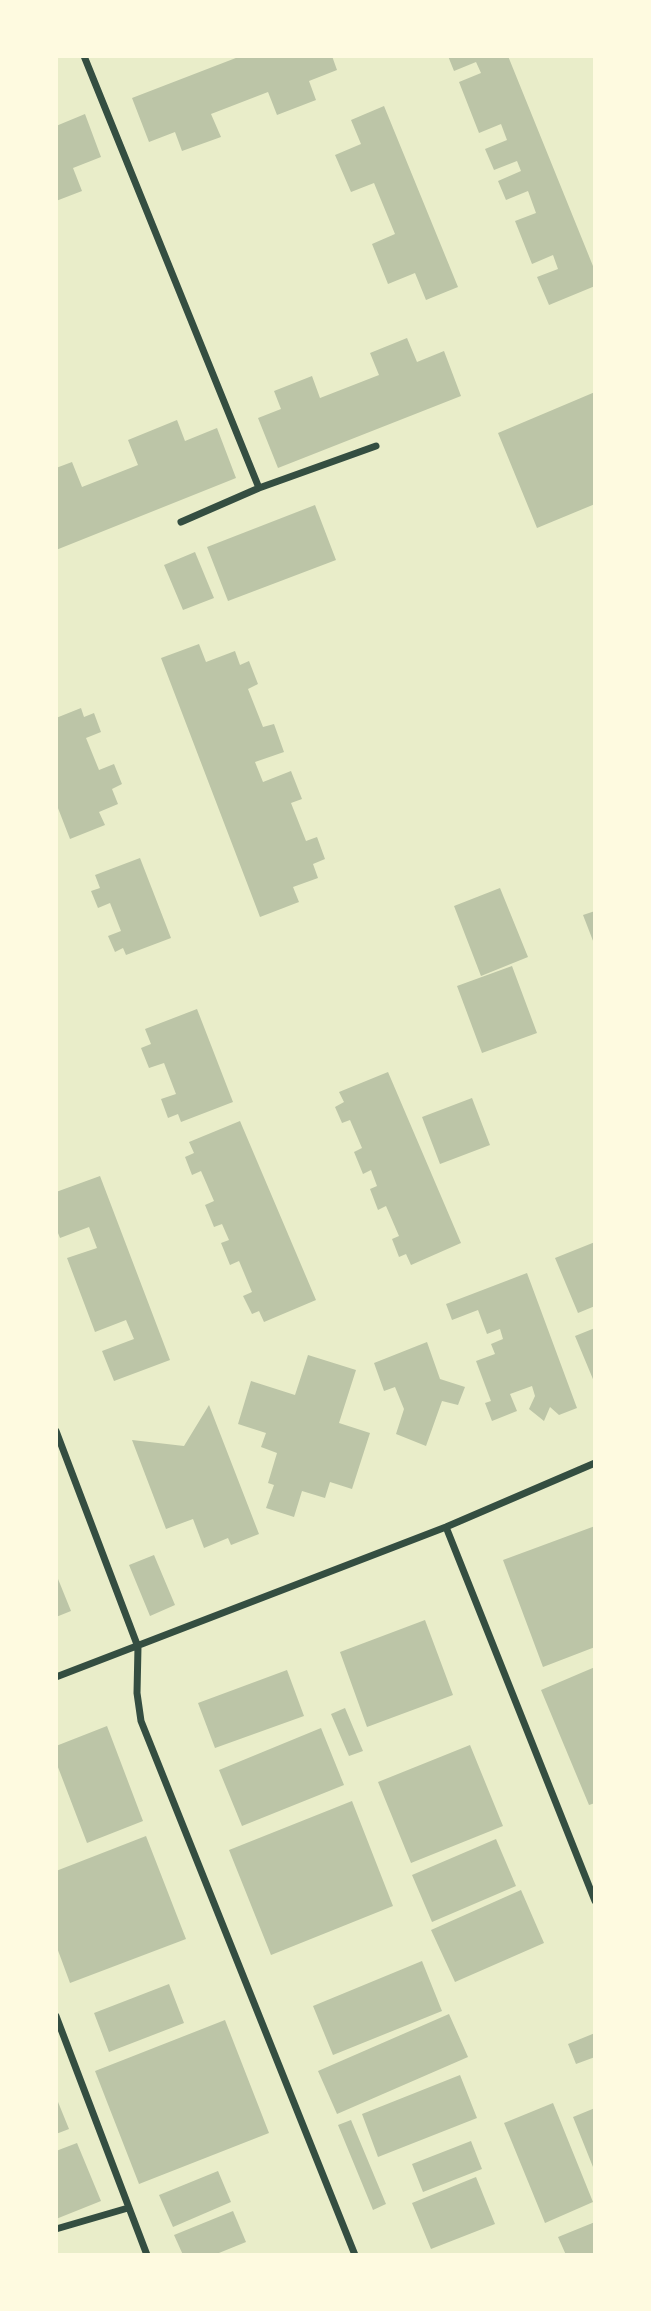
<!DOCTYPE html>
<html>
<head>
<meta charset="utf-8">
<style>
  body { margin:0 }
  #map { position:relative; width:651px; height:2311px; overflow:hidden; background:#e9edc9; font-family:"Nunito Sans",sans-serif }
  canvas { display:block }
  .frame { position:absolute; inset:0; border:58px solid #fefae0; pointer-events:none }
</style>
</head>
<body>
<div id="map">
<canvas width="651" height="2311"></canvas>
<div class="frame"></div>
</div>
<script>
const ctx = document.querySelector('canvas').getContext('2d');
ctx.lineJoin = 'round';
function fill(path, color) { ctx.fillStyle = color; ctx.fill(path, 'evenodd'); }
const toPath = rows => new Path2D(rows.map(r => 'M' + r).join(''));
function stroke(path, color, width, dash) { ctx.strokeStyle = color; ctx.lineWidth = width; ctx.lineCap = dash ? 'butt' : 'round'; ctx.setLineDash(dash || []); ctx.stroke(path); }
fill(toPath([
  [241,56,332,56,337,70,309,81,316,100,277,115,268,92,211,114,221,137,182,151,175,132,149,142,132,98],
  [448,56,508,56,595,271,595,286,549,305,537,277,558,269,553,255,532,264,515,221,536,213,528,191,506,200,498,181,521,171,517,161,494,170,485,149,507,140,501,124,479,133,459,82,481,73,476,62,454,71],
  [384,106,458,287,426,300,415,273,388,284,372,244,395,234,374,183,351,192,335,155,361,144,351,120],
  [85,114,101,157,73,168,82,191,56,201,56,126],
  [407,338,417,362,444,351,461,396,278,468,258,418,281,409,274,391,312,376,320,398,379,375,370,353],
  [595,392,595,504,537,528,498,433],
  [177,420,185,441,217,428,236,478,56,550,56,468,72,462,82,487,138,465,128,440],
  [315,505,336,560,228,601,207,547],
  [195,552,214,598,183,610,164,565],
  [199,644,206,662,235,651,240,665,249,661,258,684,248,689,263,727,274,724,284,752,255,762,263,782,291,771,302,799,291,803,306,841,317,837,325,859,313,864,318,878,293,887,299,902,260,917,161,658],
  [81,708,84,717,94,713,101,732,86,738,99,770,114,764,122,784,112,789,118,804,99,812,105,825,70,839,56,803,56,718],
  [140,858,171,938,126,955,123,948,115,952,108,936,121,931,110,903,98,908,91,891,100,888,95,875],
  [500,888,528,957,481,976,454,906],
  [595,911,595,946,583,915],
  [512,966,537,1033,482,1053,457,986],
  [197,1009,233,1102,181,1122,178,1114,168,1118,161,1099,176,1094,164,1063,149,1068,141,1048,151,1044,145,1029],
  [388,1072,461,1243,411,1265,406,1254,399,1257,392,1239,399,1236,386,1206,378,1210,370,1189,377,1186,371,1170,363,1174,354,1152,362,1148,350,1120,342,1123,335,1107,344,1102,339,1092],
  [472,1098,490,1145,440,1164,422,1117],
  [240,1121,316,1300,264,1322,259,1311,252,1314,243,1296,252,1292,239,1261,230,1265,221,1243,229,1240,222,1224,214,1227,205,1205,214,1201,201,1171,192,1175,185,1157,194,1153,189,1142],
  [100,1176,170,1360,114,1381,102,1351,134,1339,126,1320,95,1332,67,1258,97,1248,89,1227,60,1238,56,1228,56,1192],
  [595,1242,595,1306,578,1313,555,1258],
  [527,1273,577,1408,559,1415,550,1407,544,1421,529,1409,535,1396,532,1386,510,1394,517,1411,492,1421,485,1403,491,1401,476,1361,495,1354,491,1344,503,1339,500,1329,487,1334,478,1310,452,1320,446,1304],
  [595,1328,595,1384,575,1336],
  [427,1342,440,1379,465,1387,458,1405,442,1401,426,1446,396,1434,404,1409,395,1387,384,1391,374,1363],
  [308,1355,356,1370,339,1423,370,1433,352,1489,330,1482,325,1498,302,1491,294,1517,266,1508,274,1485,268,1483,277,1453,261,1447,266,1433,238,1424,251,1381,295,1395],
  [209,1405,259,1534,231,1545,228,1538,204,1548,193,1519,166,1529,132,1440,184,1446],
  [595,1526,595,1647,543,1667,503,1560],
  [154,1555,175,1605,150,1616,129,1565],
  [56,1574,71,1611,56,1617],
  [425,1620,453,1695,367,1727,340,1652],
  [595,1667,595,1803,589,1805,541,1690],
  [287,1670,304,1716,215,1748,198,1703],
  [345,1708,363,1751,349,1756,331,1714],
  [107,1726,143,1821,87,1843,56,1762,56,1746],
  [321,1728,344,1785,242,1826,219,1770],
  [470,1745,503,1826,411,1863,378,1782],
  [352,1801,393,1906,271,1955,229,1850],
  [146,1836,186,1939,70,1983,56,1945,56,1871],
  [496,1839,516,1886,432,1922,412,1875],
  [521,1890,544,1943,455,1982,431,1930],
  [422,1961,442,2011,333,2055,313,2006],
  [169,1984,184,2023,109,2052,94,2013],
  [449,2014,468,2057,337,2114,318,2071],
  [225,2020,269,2133,139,2184,95,2071],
  [595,2033,595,2057,576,2064,568,2044],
  [460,2075,477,2118,378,2157,362,2114],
  [56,2097,69,2129,56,2134],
  [553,2103,593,2202,545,2223,504,2123],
  [595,2108,595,2172,573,2117],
  [351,2120,386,2204,373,2210,338,2125],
  [471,2141,482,2169,423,2192,412,2164],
  [77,2143,101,2201,56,2219,56,2151],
  [218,2171,231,2202,173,2227,159,2195],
  [476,2177,495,2224,431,2249,412,2203],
  [233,2211,246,2242,214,2255,183,2255,174,2235],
  [595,2222,595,2255,566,2255,558,2237]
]), '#bcc5a7');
stroke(toPath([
  [84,56,259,488],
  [181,522,259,488,376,446],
  [56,1431,138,1647,137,1693,141,1721,355,2255],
  [446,1527,595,1901],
  [56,1677,446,1527,595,1463],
  [56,2016,147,2255],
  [56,2229,128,2208]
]), '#344e41', 7);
</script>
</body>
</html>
